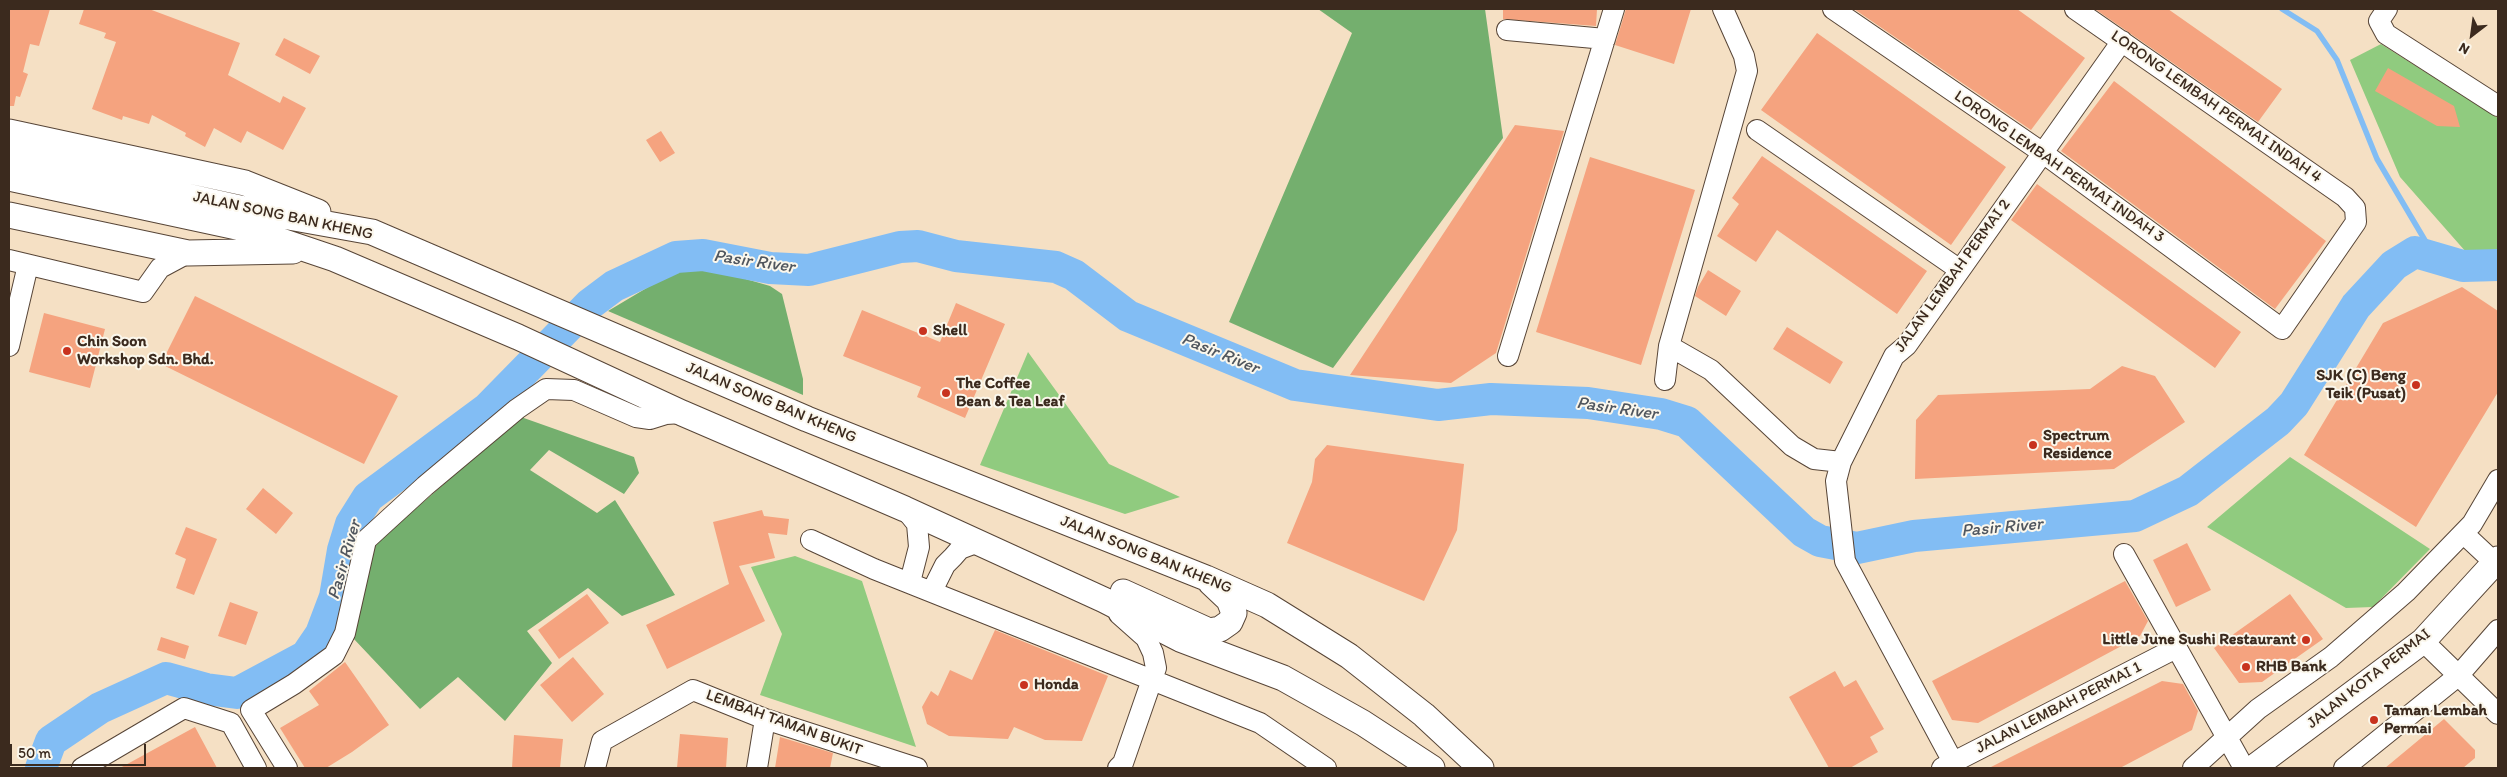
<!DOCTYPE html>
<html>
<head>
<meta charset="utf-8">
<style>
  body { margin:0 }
  #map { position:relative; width:2507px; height:777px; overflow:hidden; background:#f5e0c4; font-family:Itim,sans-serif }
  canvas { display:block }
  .frame { position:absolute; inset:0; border:10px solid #3b2a1e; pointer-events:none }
  .north { position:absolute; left:2447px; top:10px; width:50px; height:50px; -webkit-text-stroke:4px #fbf7ec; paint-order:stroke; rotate:210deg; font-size:14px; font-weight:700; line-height:20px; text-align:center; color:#3b2a1e }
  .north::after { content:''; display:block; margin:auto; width:18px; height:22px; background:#3b2a1e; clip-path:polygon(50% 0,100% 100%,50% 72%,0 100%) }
  .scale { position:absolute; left:10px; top:744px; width:136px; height:22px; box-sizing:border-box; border:2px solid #3b2a1e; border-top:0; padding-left:6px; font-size:15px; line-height:18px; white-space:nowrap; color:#3b2a1e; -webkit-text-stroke:4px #fbf7ec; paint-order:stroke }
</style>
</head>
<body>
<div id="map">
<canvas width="2507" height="777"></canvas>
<div class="frame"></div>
<div class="north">N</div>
<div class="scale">50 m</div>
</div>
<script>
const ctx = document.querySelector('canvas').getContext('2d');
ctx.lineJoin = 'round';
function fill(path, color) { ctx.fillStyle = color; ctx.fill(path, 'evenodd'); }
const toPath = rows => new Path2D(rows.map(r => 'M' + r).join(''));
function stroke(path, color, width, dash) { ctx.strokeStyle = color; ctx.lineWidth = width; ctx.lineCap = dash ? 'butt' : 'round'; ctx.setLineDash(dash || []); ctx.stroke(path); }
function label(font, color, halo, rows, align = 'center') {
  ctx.font = font + ' Itim,sans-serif'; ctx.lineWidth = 4; ctx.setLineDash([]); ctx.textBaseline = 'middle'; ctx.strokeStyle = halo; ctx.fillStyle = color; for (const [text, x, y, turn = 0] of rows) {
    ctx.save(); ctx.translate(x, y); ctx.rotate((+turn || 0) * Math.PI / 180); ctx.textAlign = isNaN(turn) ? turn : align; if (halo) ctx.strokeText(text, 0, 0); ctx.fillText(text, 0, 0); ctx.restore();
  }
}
fill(toPath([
  [2381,44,2498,118,2498,251,2466,252,2400,177,2350,60],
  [1028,352,1109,464,1180,497,1125,514,980,465],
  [2290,457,2430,549,2373,607,2346,608,2207,527],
  [795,556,862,581,916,747,760,695,782,634,751,567]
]), '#90cb7f');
fill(toPath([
  [1318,9,1485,9,1503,138,1333,368,1229,322,1352,33],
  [690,268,725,273,770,286,782,294,803,379,803,395,608,311,660,280],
  [521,417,634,457,639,473,624,494,549,450,530,470,597,513,615,500,675,595,622,616,588,588,527,631,552,663,505,721,458,677,420,709,353,638,374,545]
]), '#74af6e');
stroke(toPath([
  [2282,9,2317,31,2337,60,2377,159,2436,259]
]), '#82bdf4', 5.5);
stroke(toPath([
  [41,768,51,741,100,708,166,678,206,689,237,693,306,656,321,634,335,597,343,550,351,524,368,497,488,408,590,304,614,286,676,257,703,255,770,268,809,270,900,247,918,246,956,256,1056,267,1074,275,1128,316,1295,385,1438,405,1491,399,1588,403,1661,414,1687,422,1804,532,1820,541,1857,548,1914,536,2135,516,2188,491,2278,421,2294,404,2356,306,2394,265,2415,252,2463,266,2498,265]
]), '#82bdf4', 32);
fill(toPath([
  [9,9,50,9,39,46,30,44,23,72,28,74,20,97,16,96,14,106,9,106],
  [84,9,149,9,240,43,228,75,280,103,283,96,306,108,283,150,247,131,241,143,214,128,205,147,185,136,186,133,152,115,149,124,123,116,122,120,92,109,116,42,104,38,106,33,79,24],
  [1503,9,1597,9,1596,26,1503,19],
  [1626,9,1691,9,1674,64,1615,45],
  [1854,9,2017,9,2085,58,2031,130],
  [2095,9,2168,9,2282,89,2258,122],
  [1817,33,2006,167,1951,245,1761,110],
  [284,38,320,56,310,74,275,55],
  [2388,68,2454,106,2460,127,2437,126,2375,91],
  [2114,81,2326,241,2275,309,2061,151],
  [1515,125,1564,131,1496,353,1451,383,1350,375],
  [661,131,675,153,660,162,646,140],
  [1762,156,1927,271,1897,314,1777,230,1756,262,1717,236,1739,204,1732,198],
  [1590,157,1695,190,1641,365,1536,332],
  [2037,184,2241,332,2215,368,2011,220],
  [1708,270,1741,291,1726,316,1695,296,1698,287],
  [2462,287,2498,311,2498,392,2416,527,2304,455,2383,323],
  [195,296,398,396,364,464,161,364],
  [956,303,1005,324,965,418,917,397,921,387,843,356,862,310,940,342],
  [44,313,105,329,90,388,29,372],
  [1787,327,1843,362,1830,384,1773,349],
  [2122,366,2155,376,2185,422,2114,469,1915,479,1916,420,1938,395,2090,389],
  [1327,445,1464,464,1457,530,1424,601,1287,543,1312,482,1315,459],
  [263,488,293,513,276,534,246,509],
  [762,510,764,516,789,519,787,535,768,533,775,558,739,566,765,621,667,669,646,625,729,584,713,522],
  [186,527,217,539,194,595,176,588,186,559,175,554],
  [2187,543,2211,590,2176,607,2153,560],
  [2125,581,2148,621,2140,636,1978,723,1952,720,1932,681],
  [587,594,609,623,559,659,538,630],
  [2290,594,2323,639,2262,682,2239,683,2214,648],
  [230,602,258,612,246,645,218,636],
  [995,630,1108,676,1082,741,1045,740,1014,727,1008,739,949,736,927,724,922,707,931,691,938,696,950,670,972,680],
  [161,637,189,646,185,659,157,650],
  [573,657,604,694,572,722,540,685],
  [345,662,389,725,352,752,326,768,305,768,280,728,319,705,309,691],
  [1835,671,1844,687,1856,680,1884,729,1870,737,1878,752,1850,768,1829,768,1789,697],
  [2162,681,2183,684,2198,711,2192,730,2120,768,1989,768],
  [2444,719,2475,750,2475,758,2463,768,2385,768],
  [195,727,217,768,120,768],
  [680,734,728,738,726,768,677,768],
  [514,735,563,739,560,768,512,768],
  [780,737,833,753,830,768,775,768]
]), '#f5a37f');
const minor = toPath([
  [1833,9,2043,153,2282,329,2356,222,2355,208,2345,197,2075,9],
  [2387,9,2379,21,2386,34,2498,106],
  [1507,30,1605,39],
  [1757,130,1960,270],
  [9,260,143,292,160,268,188,253],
  [9,346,28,265],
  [1669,346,1711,370,1792,446,1814,459,1841,462],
  [1508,356,1614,9],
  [1665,380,1669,346,1747,71,1744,56,1723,9],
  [905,509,917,524,919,547,910,582],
  [2464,534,2495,563],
  [811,540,874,569,1260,723,1326,768],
  [2124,554,2244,768],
  [932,591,945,565,953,557,960,549,976,543],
  [2423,641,2498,714],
  [1953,762,1845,561,1836,481,1841,462,1894,356,1907,345,2122,41],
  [82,768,184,708,231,723,256,768],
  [287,768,251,710,294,684,334,655,345,633,366,540,425,486,517,409,546,389,574,390,636,417,650,419,666,414,682,413],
  [595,768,602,741,693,690,765,719,917,768],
  [757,768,765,719],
  [1118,768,1123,763,1156,668,1153,653,1146,638,1119,614],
  [1942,768,2176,648],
  [2193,768,2258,709,2331,657,2406,592,2472,524,2498,480],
  [2344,768,2458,676,2498,630]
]);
const major = toPath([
  [9,132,245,183,318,212],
  [9,156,244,209,372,232,807,419,1206,578,1267,605,1349,656,1424,715,1481,768],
  [9,178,246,229,335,259,518,337,682,413,905,509,1104,600,1180,639,1283,678,1363,723,1432,768],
  [9,215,188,253,293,251],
  [1123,592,1209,631,1220,629,1230,622,1234,613,1229,600,1211,583],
  [2253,768,2423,641,2498,559]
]);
stroke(minor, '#574537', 22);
stroke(major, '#574537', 27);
stroke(minor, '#fff', 20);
stroke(major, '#fff', 25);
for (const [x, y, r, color] of [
  [923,331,5,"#c8321e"],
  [67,351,5,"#c8321e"],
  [2416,385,5,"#c8321e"],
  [946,393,5,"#c8321e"],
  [2033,445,5,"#c8321e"],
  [2306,640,5,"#c8321e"],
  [2246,667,5,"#c8321e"],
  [1024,685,5,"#c8321e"],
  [2374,720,5,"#c8321e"]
]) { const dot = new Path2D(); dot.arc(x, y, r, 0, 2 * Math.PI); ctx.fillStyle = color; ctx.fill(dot); stroke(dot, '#fbf7ec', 2); }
label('16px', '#3b2a1e', '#fbf7ec', [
  ["LORONG LEMBAH PERMAI INDAH 4",2216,107,35],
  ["LORONG LEMBAH PERMAI INDAH 3",2059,167,35],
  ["JALAN SONG BAN KHENG",283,216,12],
  ["JALAN LEMBAH PERMAI 2",1953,276,-54],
  ["JALAN SONG BAN KHENG",771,403,23],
  ["JALAN SONG BAN KHENG",1146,555,22],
  ["JALAN KOTA PERMAI",2369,679,-38],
  ["JALAN LEMBAH PERMAI 1",2059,708,-27],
  ["LEMBAH TAMAN BUKIT",784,723,20]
]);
label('bold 16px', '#3b2a1e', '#fbf7ec', [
  ["Shell",933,331],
  ["Chin Soon",77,342],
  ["Workshop Sdn. Bhd.",77,360],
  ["SJK (C) Beng",2406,376,"right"],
  ["Teik (Pusat)",2406,394,"right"],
  ["The Coffee",956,384],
  ["Bean & Tea Leaf",956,402],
  ["Spectrum",2043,436],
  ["Residence",2043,454],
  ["Little June Sushi Restaurant",2296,640,"right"],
  ["RHB Bank",2256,667],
  ["Honda",1034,685],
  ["Taman Lembah",2384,711],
  ["Permai",2384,729]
], 'left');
label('italic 18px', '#50565e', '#fbf7ec', [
  ["Pasir River",754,262,8],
  ["Pasir River",1220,354,22],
  ["Pasir River",1617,409,8],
  ["Pasir River",2002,528,-5],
  ["Pasir River",345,560,-74]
]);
</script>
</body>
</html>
